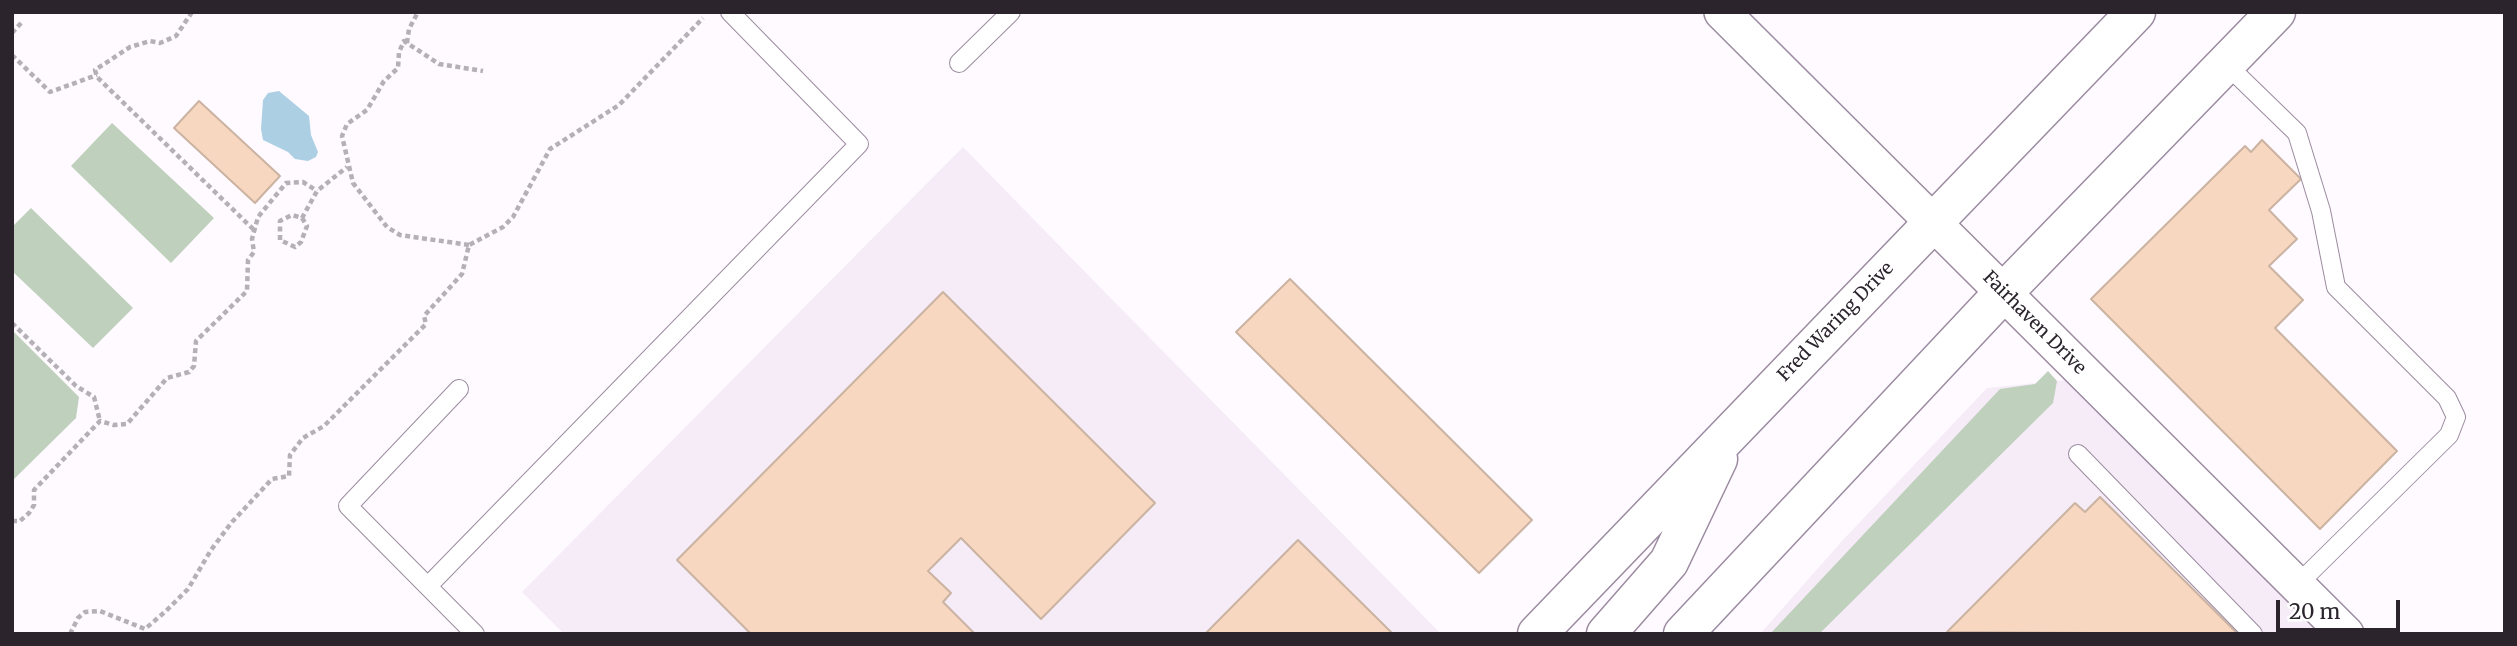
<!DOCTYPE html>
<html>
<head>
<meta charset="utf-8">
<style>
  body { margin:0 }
  #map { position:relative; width:2517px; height:646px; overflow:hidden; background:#fefaff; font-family:Merriweather,serif }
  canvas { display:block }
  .frame { position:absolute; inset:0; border:14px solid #2b242d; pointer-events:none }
  .scale { position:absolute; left:2276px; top:600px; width:124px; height:32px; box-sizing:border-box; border:4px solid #2b242d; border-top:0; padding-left:9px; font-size:21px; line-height:24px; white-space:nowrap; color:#2b242d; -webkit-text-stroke:5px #fff; paint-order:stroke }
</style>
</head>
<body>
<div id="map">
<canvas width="2517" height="646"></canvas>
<div class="frame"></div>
<div class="scale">20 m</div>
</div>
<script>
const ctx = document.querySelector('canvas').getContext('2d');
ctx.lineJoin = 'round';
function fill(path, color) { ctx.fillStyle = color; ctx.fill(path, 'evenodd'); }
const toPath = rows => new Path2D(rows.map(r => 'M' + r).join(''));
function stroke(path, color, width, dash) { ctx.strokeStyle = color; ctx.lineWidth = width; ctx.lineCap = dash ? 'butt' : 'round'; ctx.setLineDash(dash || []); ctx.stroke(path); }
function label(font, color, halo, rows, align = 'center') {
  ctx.font = font + ' Merriweather,serif'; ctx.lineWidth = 6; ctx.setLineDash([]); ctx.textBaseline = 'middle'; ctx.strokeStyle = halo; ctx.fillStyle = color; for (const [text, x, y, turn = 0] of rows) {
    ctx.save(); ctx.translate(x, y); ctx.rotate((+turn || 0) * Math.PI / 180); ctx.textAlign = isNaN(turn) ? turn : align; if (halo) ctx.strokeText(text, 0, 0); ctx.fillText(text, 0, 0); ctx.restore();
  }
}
fill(toPath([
  [963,147,1090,277,1441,634,564,634,522,592],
  [2076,379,2333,634,1760,634,1842,541,1987,388]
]), '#f5ecf8');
fill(toPath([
  [112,123,214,218,171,263,71,166],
  [31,208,133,308,93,348,12,271,12,227],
  [12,330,79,397,76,418,12,481],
  [2048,371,2057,381,2053,403,1819,634,1770,634,2000,389,2035,384]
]), '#bfd0bc');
fill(toPath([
  [279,91,309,116,311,135,318,152,316,157,308,161,295,159,288,152,263,140,261,129,263,100,268,93]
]), '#accfe3');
const building = toPath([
  [199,101,280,176,255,203,174,128,199,101],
  [2262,140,2301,179,2269,210,2297,239,2269,266,2303,300,2275,328,2397,451,2320,529,2091,299,2245,146,2251,152,2262,140],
  [1290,279,1532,520,1479,573,1236,332,1290,279],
  [943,292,1155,503,1041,619,961,538,928,571,951,593,943,602,975,634,751,634,677,560,943,292],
  [2100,497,2238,634,1947,632,2075,503,2085,512,2100,497],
  [1298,540,1393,634,1205,634,1298,540]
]);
fill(building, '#f7d7c0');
stroke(building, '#cbb3a2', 2);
const service = toPath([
  [959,63,1011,12],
  [2226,64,2297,133,2321,211,2336,287,2447,398,2456,417,2449,435,2297,585],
  [459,389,348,506,475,634],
  [2078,454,2253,634],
  [428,586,859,144,730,12]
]);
const minor = toPath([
  [1722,12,2346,634]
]);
const secondary = toPath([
  [1537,634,2136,12],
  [1606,634,1669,562,1718,459],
  [1683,634,2004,292,2276,12]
]);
stroke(service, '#9c8ba0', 20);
stroke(minor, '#9c8ba0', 38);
stroke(secondary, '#9c8ba0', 41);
stroke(toPath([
  [192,12,176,36,160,43,150,41,130,47,95,70,97,77,254,230],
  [12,33,22,22],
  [407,43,409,29,418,12],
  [12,55,50,92,97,75],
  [302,218,307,226,301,242,295,247,280,240,280,221,292,215,302,218,317,191,347,167],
  [469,245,400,235,387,227,353,183,342,136,347,124,367,110,384,81,398,68,399,52,404,41,439,64,483,71],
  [12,323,76,386,94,397,100,421],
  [12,521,20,521,29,513,34,505,34,490,100,421,114,425,127,424,167,378,189,372,194,366,196,341,247,291,248,260,254,252,252,239,258,217,286,183,303,182,317,191],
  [70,634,78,618,85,612,100,611,145,629,166,611,188,589,211,550,232,522,272,479,289,476,290,455,303,438,324,426,426,324,424,316,462,274,469,245,503,227,513,217,550,149,619,105,703,18]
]), '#b5b0b6', 4.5, [5, 3.5]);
stroke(service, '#fff', 18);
stroke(minor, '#fff', 35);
stroke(secondary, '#fff', 38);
label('18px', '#2b242d', '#fff', [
  ["Fred Waring Drive",1836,322,-46],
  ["Fairhaven Drive",2034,323,45]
]);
</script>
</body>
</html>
